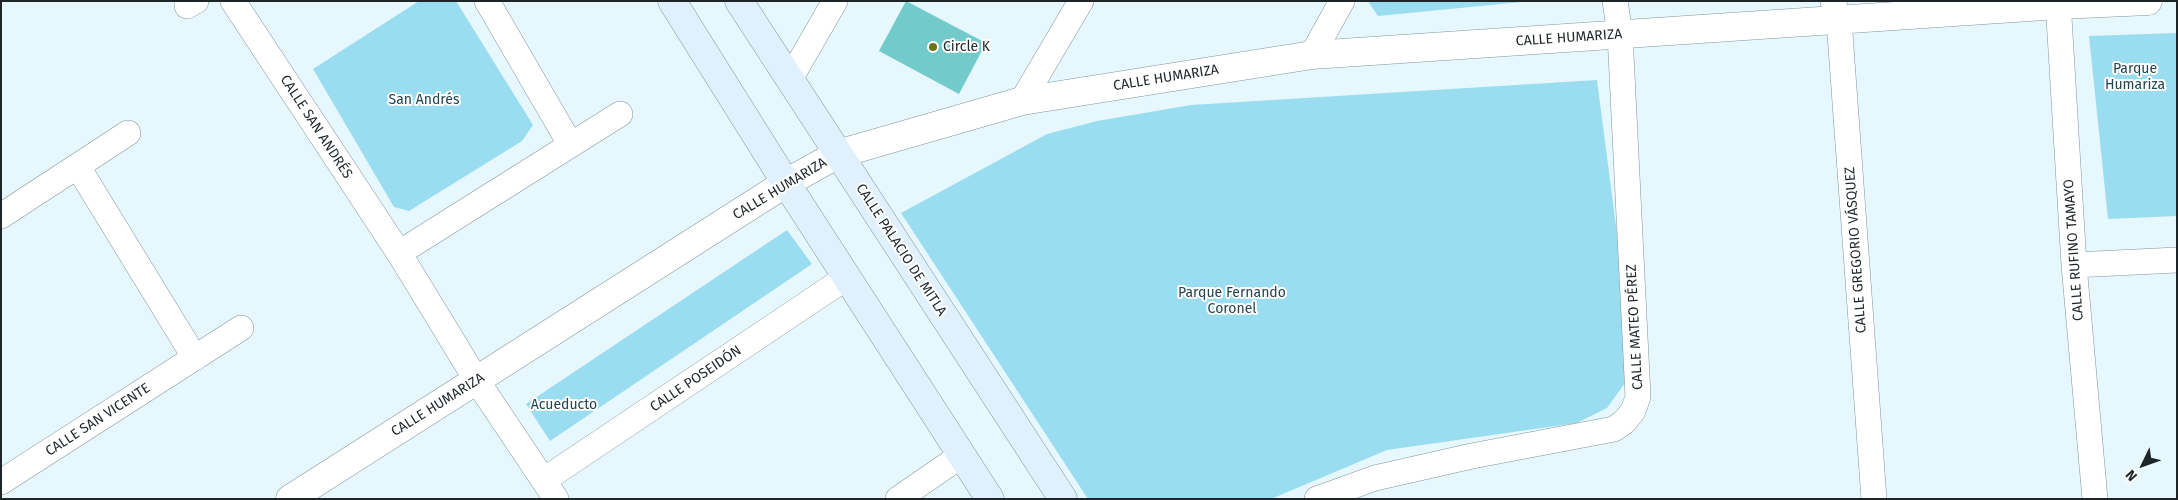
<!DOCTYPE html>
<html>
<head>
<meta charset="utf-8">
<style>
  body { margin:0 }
  #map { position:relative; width:2178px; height:500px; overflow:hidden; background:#e6f8fd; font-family:"Fira Sans",sans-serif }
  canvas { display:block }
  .frame { position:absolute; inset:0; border:2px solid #1d2528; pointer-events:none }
  .north { position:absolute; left:2118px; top:440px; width:50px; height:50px; -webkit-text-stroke:4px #fff; paint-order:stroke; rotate:228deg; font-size:14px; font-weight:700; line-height:20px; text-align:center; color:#1d2528 }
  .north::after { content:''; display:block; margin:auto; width:18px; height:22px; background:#1d2528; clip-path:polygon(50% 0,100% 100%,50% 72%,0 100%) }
</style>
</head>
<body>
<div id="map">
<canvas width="2178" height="500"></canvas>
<div class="frame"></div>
<div class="north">N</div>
</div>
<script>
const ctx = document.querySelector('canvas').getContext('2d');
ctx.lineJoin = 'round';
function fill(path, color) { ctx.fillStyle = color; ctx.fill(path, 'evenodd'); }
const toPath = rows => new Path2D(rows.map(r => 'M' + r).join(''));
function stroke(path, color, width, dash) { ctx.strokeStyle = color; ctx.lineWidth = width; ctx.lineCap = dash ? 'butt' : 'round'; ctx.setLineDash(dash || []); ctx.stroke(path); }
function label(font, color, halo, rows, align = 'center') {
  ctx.font = font + ' "Fira Sans",sans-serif'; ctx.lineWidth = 4; ctx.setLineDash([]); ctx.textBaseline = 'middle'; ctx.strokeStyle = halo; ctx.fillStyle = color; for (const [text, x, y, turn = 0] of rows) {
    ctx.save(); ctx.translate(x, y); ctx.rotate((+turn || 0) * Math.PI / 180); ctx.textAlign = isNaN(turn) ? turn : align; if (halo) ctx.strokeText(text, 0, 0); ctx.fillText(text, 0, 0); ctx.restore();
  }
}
fill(toPath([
  [419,1,456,1,533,125,522,141,409,211,394,207,313,69],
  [1370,1,1532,1,1378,16,1369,3],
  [2177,33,2177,216,2108,219,2089,36],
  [1597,80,1632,349,1625,383,1607,408,1577,423,1387,450,1271,499,1088,499,901,213,1047,134,1097,121,1191,105],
  [787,230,812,264,550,441,526,404]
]), '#9addf1');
fill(toPath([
  [906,1,986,43,959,94,879,51]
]), '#72cacb');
const minor = toPath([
  [233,1,399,253,477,381,556,499],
  [487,1,570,144],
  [1833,1,1839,20,1874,499],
  [2058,1,2074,265,2095,499],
  [187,6,196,1],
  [1312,55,1342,1],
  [790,79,835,1],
  [1022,101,1081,1],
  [78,167,195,358],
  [1,216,128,133],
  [399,253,620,114],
  [2074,265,2177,260],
  [544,480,847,277],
  [1,482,241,328],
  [898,499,962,455],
  [1317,499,1375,478,1472,456,1614,429,1624,422,1633,411,1638,397,1620,34,1615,1]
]);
const tertiary = toPath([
  [290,499,786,183,838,154,1022,101,1312,55,2059,5,2148,1]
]);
const secondary = toPath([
  [672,1,786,183,990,499],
  [739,1,1063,499]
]);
stroke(minor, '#80959b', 26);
stroke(tertiary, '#80959b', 29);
stroke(secondary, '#80959b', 29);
stroke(minor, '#fff', 25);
stroke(tertiary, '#fff', 28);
stroke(secondary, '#e0f1fd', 28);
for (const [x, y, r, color] of [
  [933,47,5,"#6d7117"]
]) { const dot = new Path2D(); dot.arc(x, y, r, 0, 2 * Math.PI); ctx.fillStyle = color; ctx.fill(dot); stroke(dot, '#fff', 2); }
label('14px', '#1d2528', '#fff', [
  ["CALLE HUMARIZA",1569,38,-4],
  ["CALLE HUMARIZA",1166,78,-9],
  ["CALLE SAN ANDRÉS",316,127,57],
  ["CALLE HUMARIZA",780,189,-31],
  ["CALLE PALACIO DE MITLA",901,250,57],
  ["CALLE GREGORIO VÁSQUEZ",1856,250,-94],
  ["CALLE RUFINO TAMAYO",2074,250,-94],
  ["CALLE MATEO PÉREZ",1635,327,-93],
  ["CALLE POSEIDÓN",696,379,-34],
  ["CALLE HUMARIZA",438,405,-32],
  ["CALLE SAN VICENTE",98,420,-33]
]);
label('14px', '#1d2528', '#fff', [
  ["Circle K",943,47]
], 'left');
label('14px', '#204550', '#fff', [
  ["Parque",2135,69],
  ["Humariza",2135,85],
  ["San Andrés",424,100],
  ["Parque Fernando",1232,293],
  ["Coronel",1232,309],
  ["Acueducto",564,405]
]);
</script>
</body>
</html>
